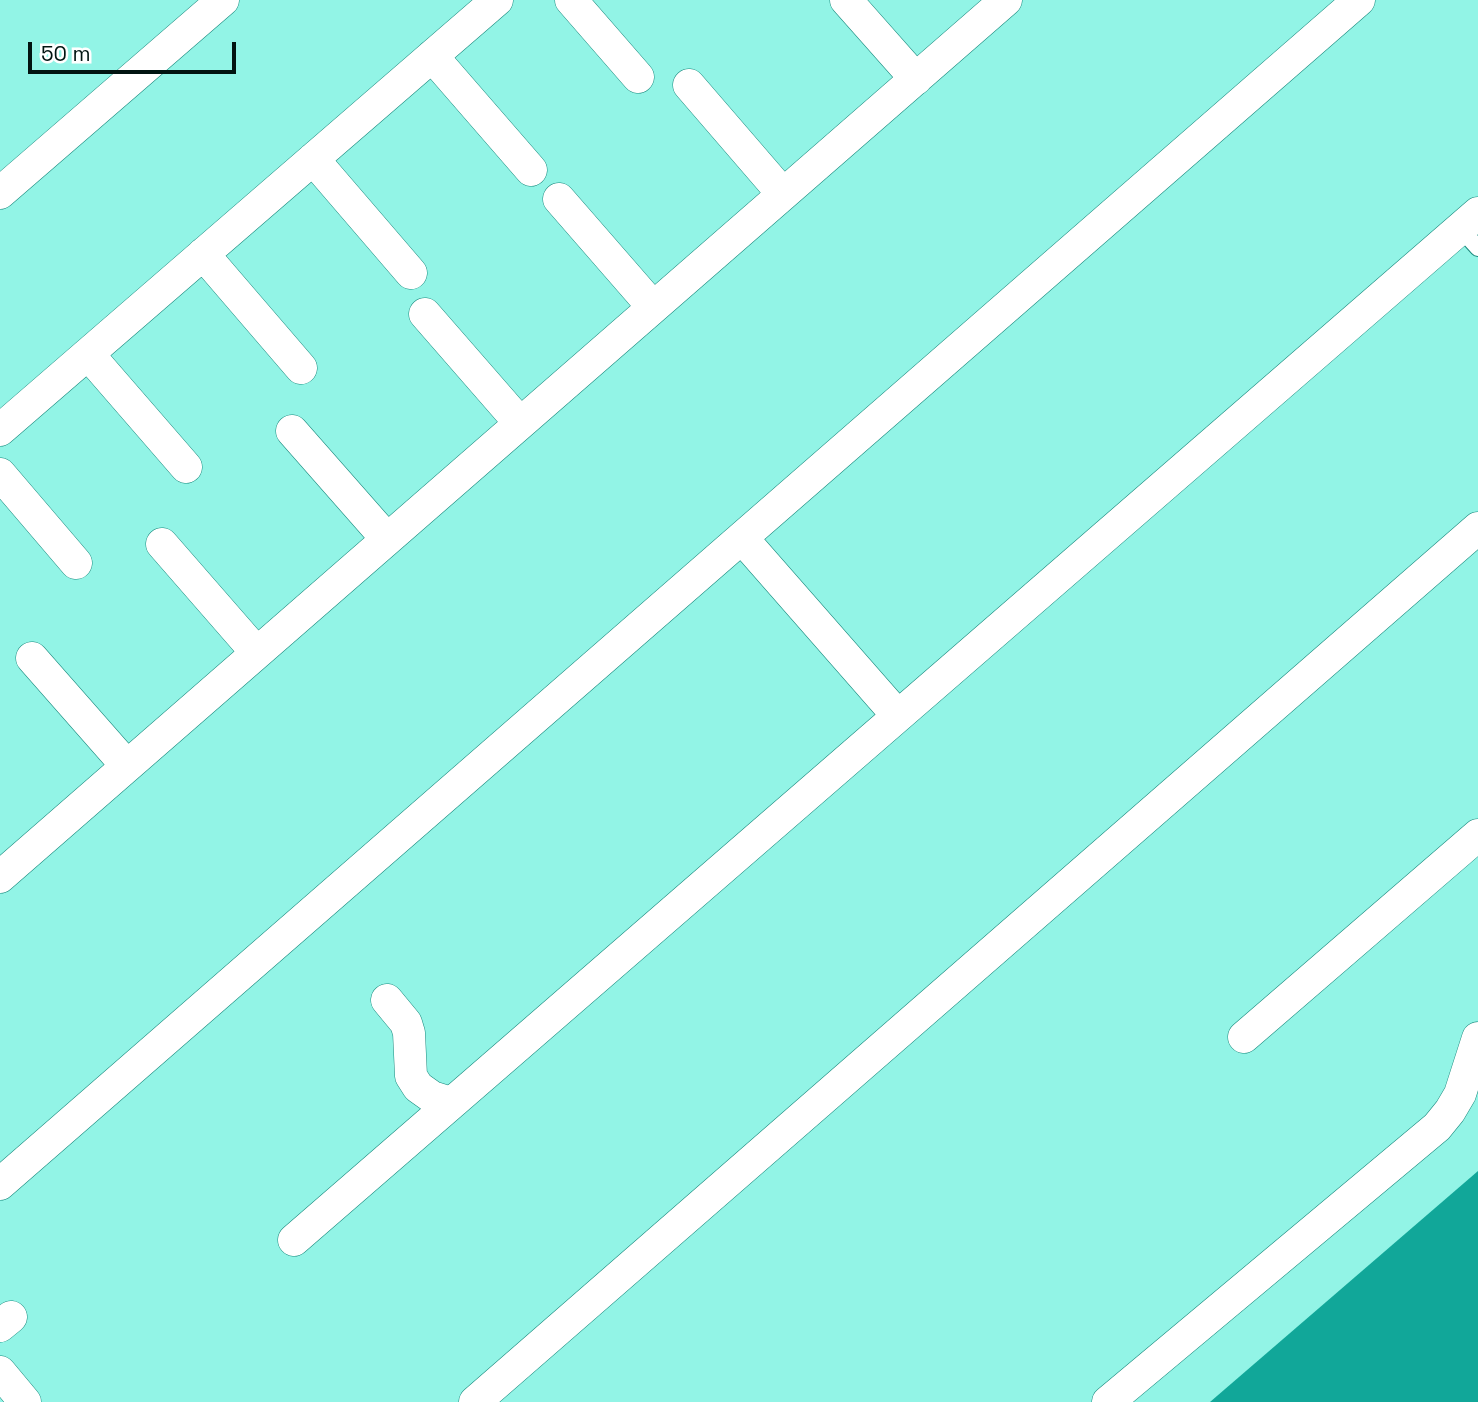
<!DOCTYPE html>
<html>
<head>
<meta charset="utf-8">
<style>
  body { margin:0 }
  #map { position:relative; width:1478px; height:1402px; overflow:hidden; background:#92f4e6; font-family:"Space Grotesk",sans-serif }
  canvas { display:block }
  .scale { position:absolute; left:28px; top:42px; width:208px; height:32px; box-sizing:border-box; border:4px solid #011411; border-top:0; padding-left:9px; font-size:21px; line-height:24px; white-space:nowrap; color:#011411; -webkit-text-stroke:5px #fff; paint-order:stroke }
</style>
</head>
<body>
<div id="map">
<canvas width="1478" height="1402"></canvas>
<div class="scale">50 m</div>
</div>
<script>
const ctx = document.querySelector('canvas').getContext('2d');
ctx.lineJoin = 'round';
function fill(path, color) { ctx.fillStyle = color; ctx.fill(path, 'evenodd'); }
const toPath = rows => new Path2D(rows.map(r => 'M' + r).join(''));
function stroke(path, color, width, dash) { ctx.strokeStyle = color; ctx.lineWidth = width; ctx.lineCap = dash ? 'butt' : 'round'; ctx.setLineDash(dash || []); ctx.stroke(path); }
fill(toPath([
  [1478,1171,1478,1402,1210,1402]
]), '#11a799');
const lane = toPath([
  [1460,228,1478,248]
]);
const street = toPath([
  [571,0,638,77],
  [846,0,916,79],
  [432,56,531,170],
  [689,85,783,194],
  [313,159,411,273],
  [0,193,223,0],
  [559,199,653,307],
  [203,254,301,368],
  [425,314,520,423],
  [88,354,186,467],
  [0,430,497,0],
  [292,431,387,539],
  [0,474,76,563],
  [742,538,898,716],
  [162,544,257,653],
  [32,658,127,766],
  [0,877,1006,0],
  [387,1000,406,1023,409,1033,411,1076,418,1087,432,1097,451,1103],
  [1244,1037,1478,835],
  [0,1184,1359,0],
  [294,1240,1478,213],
  [0,1326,11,1317],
  [0,1372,25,1402],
  [475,1402,1478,528],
  [1108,1402,1437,1127,1450,1111,1460,1094,1478,1038]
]);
stroke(lane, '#1a8a7e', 18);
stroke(street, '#1a8a7e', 33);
stroke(lane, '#fff', 16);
stroke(street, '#fff', 32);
</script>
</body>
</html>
